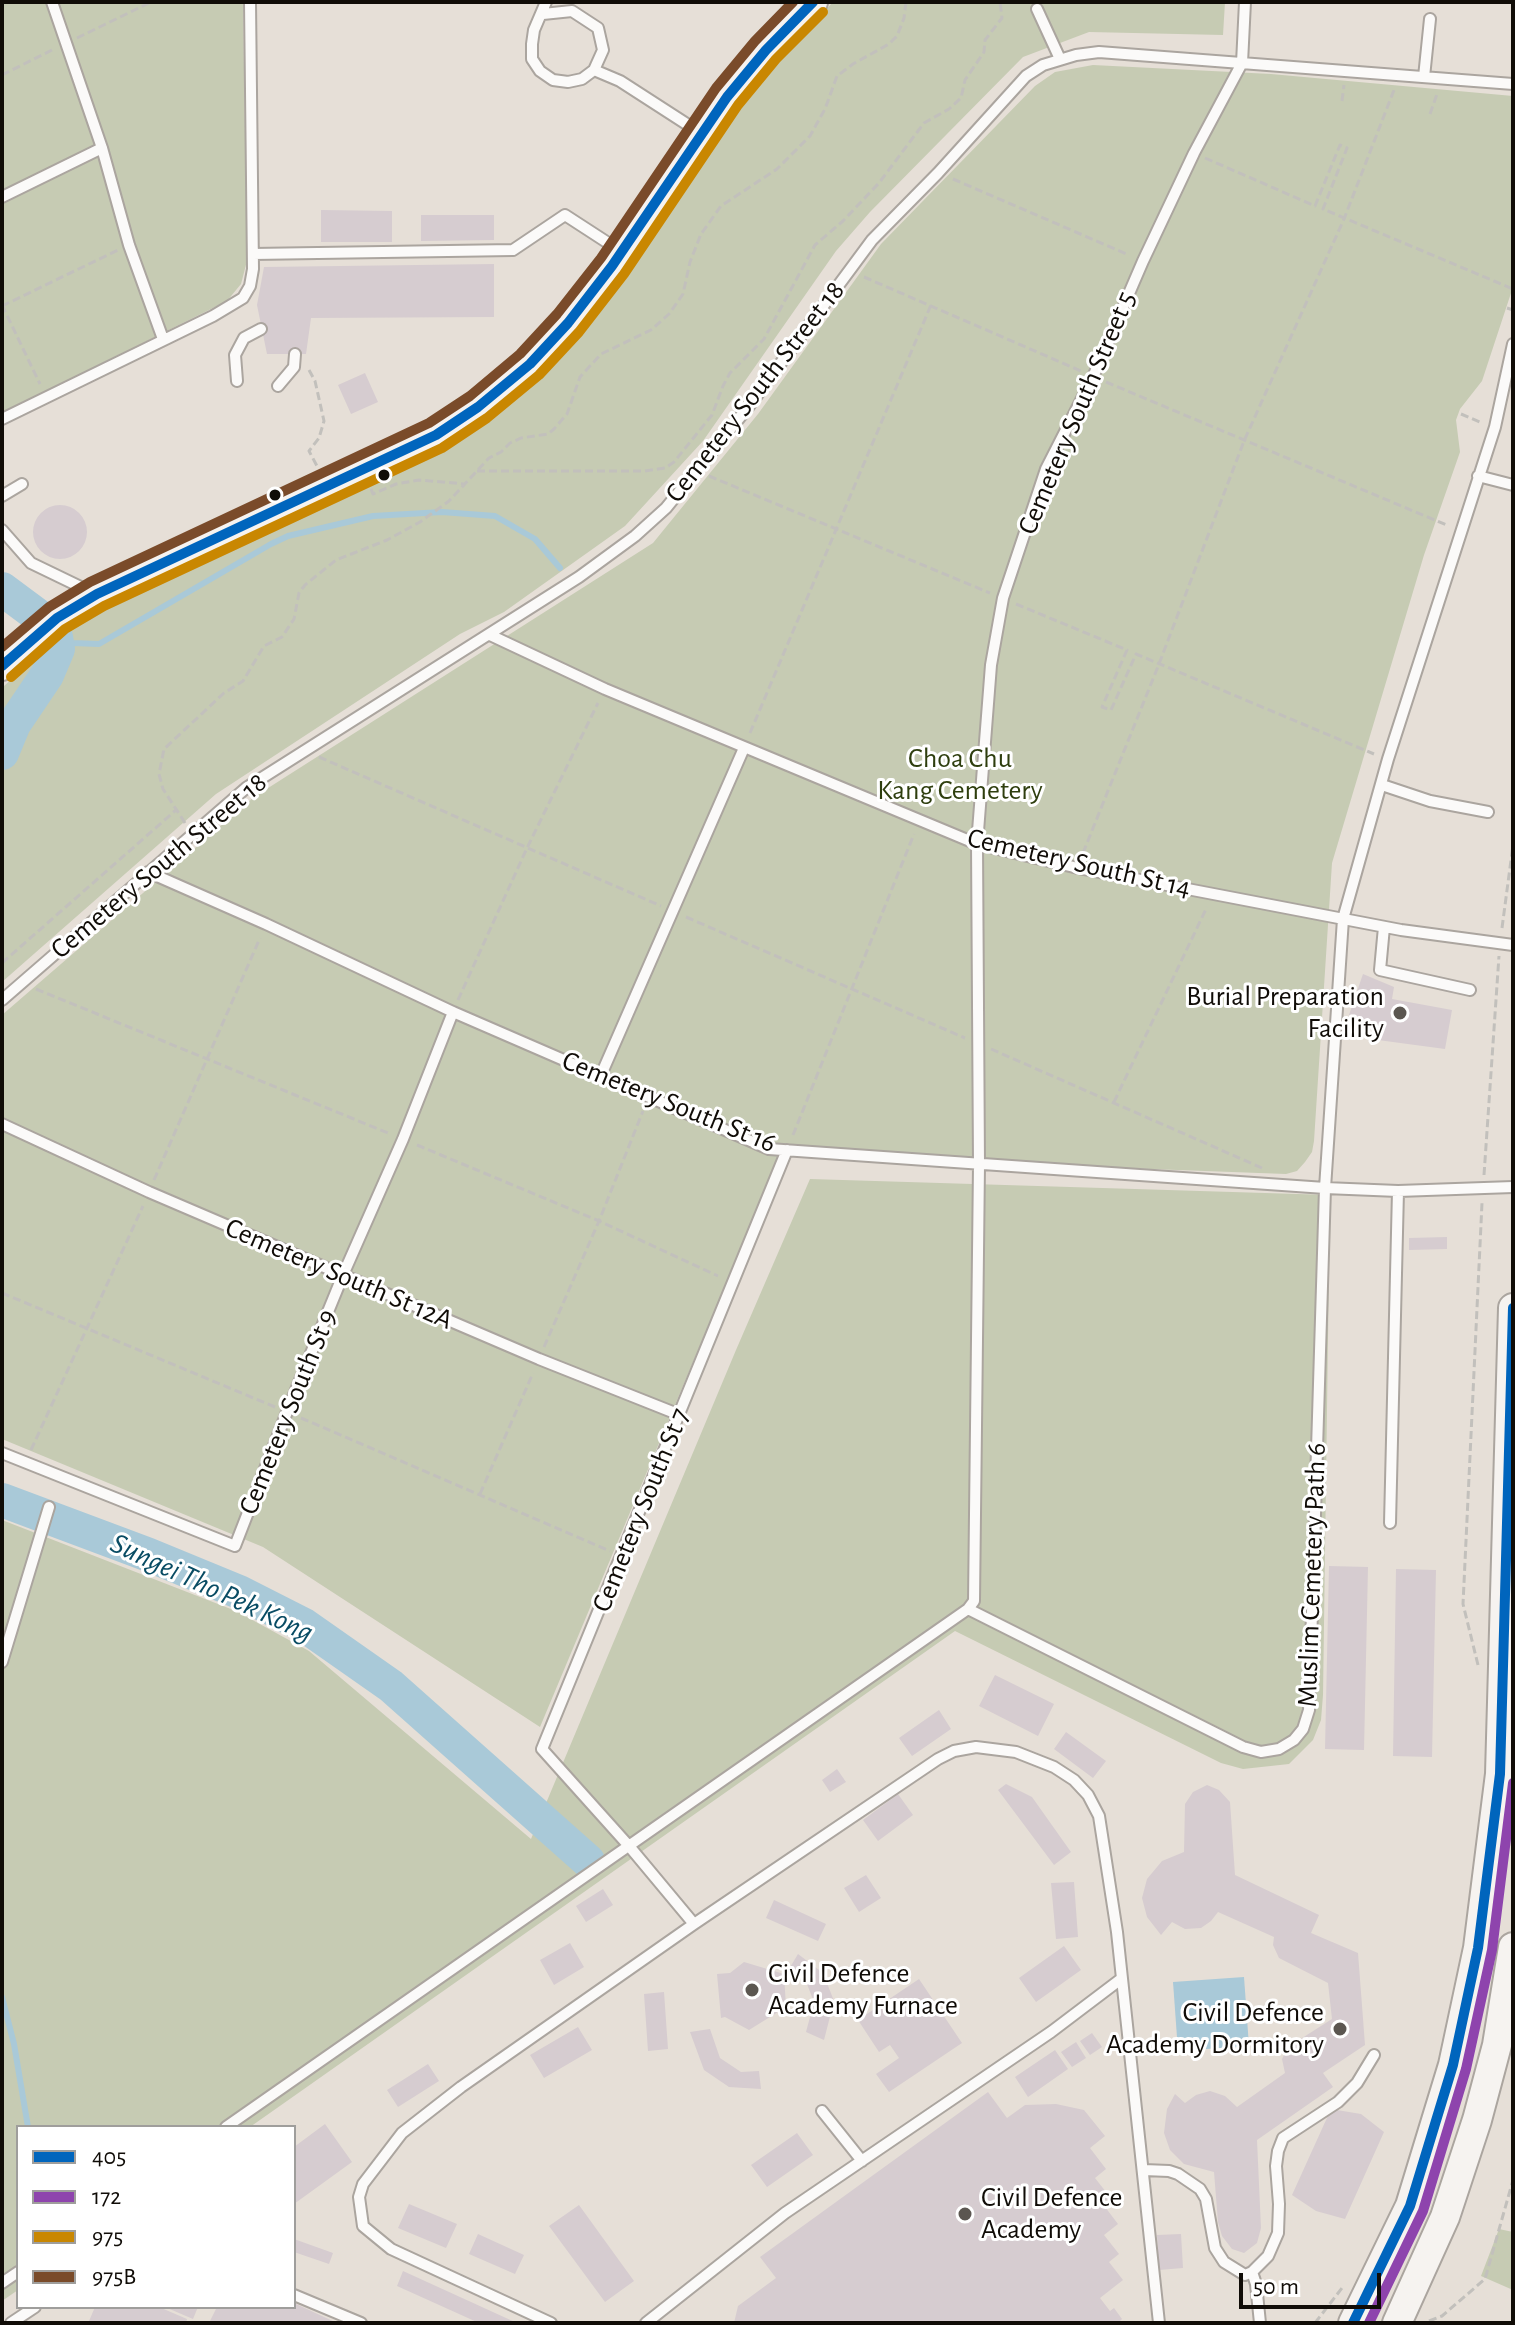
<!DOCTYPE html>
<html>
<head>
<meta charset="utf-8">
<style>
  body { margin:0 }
  #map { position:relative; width:1515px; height:2325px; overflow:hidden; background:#e6dfd7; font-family:"Alegreya Sans",sans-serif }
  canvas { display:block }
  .frame { position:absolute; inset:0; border:4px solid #100c07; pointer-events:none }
  .legend { position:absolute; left:16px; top:2125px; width:280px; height:184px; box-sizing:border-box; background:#fff; border:2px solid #9f9e9c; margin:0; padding:10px 14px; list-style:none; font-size:24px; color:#100c07 }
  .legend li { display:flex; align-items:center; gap:16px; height:40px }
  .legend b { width:40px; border:2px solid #9f9e9c }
  .scale { position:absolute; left:1239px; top:2273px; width:142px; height:36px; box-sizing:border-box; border:4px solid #100c07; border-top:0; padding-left:10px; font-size:24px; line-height:28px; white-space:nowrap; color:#100c07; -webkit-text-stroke:6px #fff; paint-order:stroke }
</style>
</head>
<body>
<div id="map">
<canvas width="1515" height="2325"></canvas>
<div class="frame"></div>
<ul class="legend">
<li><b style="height:10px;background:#0065bd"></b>405</li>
<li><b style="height:10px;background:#8e44ad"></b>172</li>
<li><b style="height:10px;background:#c98701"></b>975</li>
<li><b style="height:10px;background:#7a4b2a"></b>975B</li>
</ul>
<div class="scale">50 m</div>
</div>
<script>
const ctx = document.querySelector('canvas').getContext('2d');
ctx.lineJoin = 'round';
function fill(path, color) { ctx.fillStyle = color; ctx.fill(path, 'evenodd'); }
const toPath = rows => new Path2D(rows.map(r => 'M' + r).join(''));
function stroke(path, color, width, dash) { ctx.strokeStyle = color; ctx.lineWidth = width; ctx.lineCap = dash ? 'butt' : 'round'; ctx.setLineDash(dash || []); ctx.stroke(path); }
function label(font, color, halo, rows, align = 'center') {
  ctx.font = font + ' "Alegreya Sans",sans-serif'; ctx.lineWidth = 6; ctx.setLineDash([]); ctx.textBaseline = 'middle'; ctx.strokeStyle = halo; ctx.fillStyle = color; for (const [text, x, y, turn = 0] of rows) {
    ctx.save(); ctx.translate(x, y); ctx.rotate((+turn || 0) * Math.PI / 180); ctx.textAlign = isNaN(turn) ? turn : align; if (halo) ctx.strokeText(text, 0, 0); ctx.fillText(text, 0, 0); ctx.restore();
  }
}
fill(toPath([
  [2,2,243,2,247,261,241,284,227,301,2,413],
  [833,2,1225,2,1223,35,1089,32,1023,57,870,212,836,251,703,441,625,526,504,612,460,634,216,794,2,982,2,689,4,686,71,624,111,601,539,374,582,331,739,104],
  [1093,65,1271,74,1513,96,1513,287,1482,381,1460,409,1456,420,1460,452,1424,555,1332,863,1314,1141,1312,1152,1305,1162,1297,1171,1286,1174,1015,1164,784,1145,540,1727,263,1547,2,1439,2,1015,254,797,653,543,758,414,881,244,1035,86,1055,72],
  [810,1179,1330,1195,1323,1695,1321,1720,1313,1740,1289,1764,1243,1769,1221,1763,955,1631,250,2127,18,2127,18,2290,2,2301,2,1520,236,1611,309,1651,531,1839,736,1350],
  [1499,2229,1513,2232,1513,2290,1481,2276]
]), '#c6cbb3');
fill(toPath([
  [1244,1977,1249,2046,1178,2051,1173,1982]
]), '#a9c9d8');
stroke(toPath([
  [56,637,72,643,99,644,271,544,288,536,373,516,442,512,495,516,535,539,560,568],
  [2,1997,14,2044,28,2127]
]), '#a9c9d8', 6);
stroke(toPath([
  [2,589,37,615,56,637,58,649,47,675,14,724,2,753],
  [2,1500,149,1555,239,1592,304,1625,391,1686,588,1861]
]), '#a9c9d8', 34);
fill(toPath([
  [321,210,392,211,392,242,321,242],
  [421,215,494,215,494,240,421,241],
  [494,264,494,317,311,318,306,354,267,354,257,305,264,267],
  [365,373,378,402,351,414,338,385],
  '33 532a27 27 0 1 1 54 0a27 27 0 1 1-54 0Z',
  [1363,974,1394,987,1392,999,1452,1010,1445,1049,1378,1040,1378,1025,1349,1015],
  [1447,1237,1447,1249,1409,1250,1409,1238],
  [1329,1566,1368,1567,1364,1750,1325,1749],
  [1396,1569,1436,1570,1432,1757,1393,1756],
  [995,1675,1054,1704,1038,1736,979,1706],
  [939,1710,951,1729,912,1756,899,1738],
  [1066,1732,1106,1761,1093,1778,1054,1749],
  [837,1769,846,1782,830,1792,822,1780],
  [1006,1784,1032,1797,1071,1852,1054,1865,998,1790],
  [1207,1785,1219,1790,1230,1802,1235,1875,1319,1915,1311,1933,1358,1953,1365,2045,1323,2073,1333,2087,1257,2140,1261,2228,1257,2243,1244,2253,1232,2249,1222,2236,1218,2222,1214,2172,1184,2164,1170,2150,1164,2133,1167,2109,1175,2094,1185,2103,1196,2095,1210,2091,1225,2096,1237,2107,1285,2073,1282,2059,1288,2047,1332,2019,1328,1983,1279,1958,1273,1945,1274,1937,1218,1912,1211,1921,1201,1928,1185,1929,1172,1922,1161,1935,1147,1917,1142,1898,1147,1879,1162,1861,1184,1852,1185,1804,1193,1792],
  [898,1794,913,1815,878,1841,863,1820],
  [866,1875,881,1898,859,1912,844,1888],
  [1074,1882,1078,1937,1056,1939,1051,1883],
  [603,1889,613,1905,586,1922,576,1906],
  [774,1900,826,1924,818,1941,766,1918],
  [570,1943,584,1967,554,1985,540,1960],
  [1064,1946,1081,1970,1036,2002,1019,1978],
  [798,1954,823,1973,834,2001,824,2040,806,2032,814,2002,805,1979,789,1969],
  [744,1962,784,1974,786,2007,749,2030,725,2017,721,2018,717,1974,730,1973],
  [919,1979,962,2043,889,2092,876,2074,899,2058,890,2045,879,2052,858,2020],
  [664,1992,668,2049,648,2051,644,1994],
  [578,2027,592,2050,544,2078,530,2055],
  [710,2029,720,2058,741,2072,759,2071,761,2089,729,2087,704,2070,690,2032],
  [1092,2033,1102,2047,1090,2055,1080,2041],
  [1076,2042,1086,2058,1072,2067,1061,2052],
  [1055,2050,1068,2069,1028,2097,1015,2077],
  [428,2064,439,2081,398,2107,387,2090],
  [988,2092,1007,2118,1025,2105,1056,2104,1084,2110,1105,2136,1090,2148,1106,2169,1095,2178,1110,2197,1102,2203,1118,2224,1104,2235,1119,2254,1109,2262,1123,2280,1100,2298,1110,2311,1114,2308,1122,2319,1118,2323,734,2323,738,2306,776,2278,760,2257],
  [1331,2109,1361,2114,1384,2132,1345,2219,1316,2211,1292,2195],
  [325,2124,352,2162,294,2204,294,2147],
  [797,2133,813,2155,767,2187,751,2165],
  [409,2204,457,2224,446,2248,398,2228],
  [579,2205,634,2281,605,2302,549,2226],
  [478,2234,524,2255,515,2274,469,2254],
  [1181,2234,1183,2268,1159,2270,1157,2235],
  [294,2239,333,2253,329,2264,294,2252],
  [403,2271,517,2323,479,2323,397,2286],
  [294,2303,337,2323,209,2323,217,2307,294,2307],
  [95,2307,159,2307,187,2319,186,2323,92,2323,89,2321],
  [165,2307,198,2307,193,2319]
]), '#d6ccd0');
const lane = toPath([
  [52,2,102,148,129,245,163,339],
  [1037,9,1060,59],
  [543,14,572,11,598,28,603,50,594,70,582,79,568,82,553,80,540,71,532,59,532,44,534,30,546,2],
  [594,70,620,81,699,132],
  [1424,77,1430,19],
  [2,197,102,148],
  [253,254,513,250,565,215,622,252],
  [237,381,235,355,244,338,261,329],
  [278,386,294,367,295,354],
  [2,419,213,316,243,298,250,286,253,269,250,2],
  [1478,476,1513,485],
  [2,496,22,484],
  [2,530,31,563,91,592],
  [490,635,605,689,977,844,1078,868,1401,930,1513,945],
  [1382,785,1430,801,1488,812],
  [148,872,266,924,453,1012,769,1149,1325,1188,1398,1191,1513,1187],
  [1384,927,1380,970,1470,990],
  [2,1000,246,788,579,577,635,536,666,508,749,406,872,240,938,173,1026,76,1043,65,1076,55,1099,52,1513,84],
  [601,1075,744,748],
  [2,1124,149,1192,539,1359,680,1415],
  [2,1453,235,1546,287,1412,343,1275,403,1139,453,1012],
  [1390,1523,1398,1191],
  [968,1609,1243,1747,1261,1752,1279,1749,1294,1740,1303,1729,1309,1710,1325,1188,1343,919,1388,759,1495,427,1513,344],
  [2,1662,49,1507],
  [694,1924,629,1846,542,1749,787,1150],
  [822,2111,862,2161],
  [226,2127,968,1609,974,1601,979,1165,977,844,991,665,1003,598,1046,469,1093,377,1143,261,1194,153,1242,63,1245,2],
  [1144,2170,1169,2171,1178,2174,1200,2189,1206,2199,1215,2248,1224,2262,1245,2275,1252,2272,1256,2284,1260,2323],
  [1252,2272,1268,2256,1278,2233,1279,2204,1276,2166,1278,2151,1283,2138,1338,2102,1357,2083,1374,2055],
  [2,2283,18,2272],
  [294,2295,361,2323],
  [11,2323,35,2307],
  [551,2323,391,2249,363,2226,359,2197,363,2184,402,2133,461,2087,694,1924,938,1759,954,1751,976,1747,1016,1752,1054,1767,1074,1780,1088,1795,1099,1816,1117,1932,1159,2323],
  [646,2323,785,2213,1051,2032,1121,1979]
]);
const secondary = toPath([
  [2,666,57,618,97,594,436,435,478,407,530,364,568,323,612,266,727,97,766,50,813,2],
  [1353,2323,1410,2206,1453,2065,1478,1948,1500,1774,1513,1308],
  [1397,2323,1445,2217,1477,2120,1497,2045,1513,1947]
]);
stroke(lane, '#aba59f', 14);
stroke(secondary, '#aba59f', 32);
stroke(toPath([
  [77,38,151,2],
  [2,75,52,50],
  [1342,101,1344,85],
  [1430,114,1437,94],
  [1205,158,1315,206,1340,145,1347,148,1323,209,1513,289],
  [953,179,1129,255],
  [864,277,1081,371],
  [2,305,40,384],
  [2,306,118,250],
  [1507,308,1513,310],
  [309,370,315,381,324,421,319,438,309,451,317,466],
  [1106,382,1449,526],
  [1461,414,1480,422],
  [477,471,645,471,665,468,674,462,712,415,723,386,730,373,764,339,815,245,843,221,879,183,924,123,949,109,961,98,965,80,984,52,985,40,1002,18,1000,2],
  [709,476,990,593],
  [371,489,373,494,396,484,419,480,465,484],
  [1016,604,1127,650,1102,707,1111,710,1136,654,1374,754],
  [750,733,931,305],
  [319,757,661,906],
  [185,823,163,789,159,774,164,749,224,693,243,681,264,646,282,637,294,619,299,593,305,585,336,560,387,540,420,522,449,501,489,458,501,452,510,443,521,438,548,434,554,429,567,414,580,377,601,354,651,330,669,314,683,294,690,262,701,234,721,206,777,169,810,136,825,109,837,76,853,64,889,44,897,36,904,18,906,2],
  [1083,853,1159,664,1244,441,1344,219,1394,90],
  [686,917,965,1038],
  [1502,928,1513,845],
  [2,963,176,810],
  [36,989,388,1133],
  [458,1000,527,848,598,703],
  [991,1049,1262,1168],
  [1114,1102,1207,907],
  [793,1135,914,834],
  [417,1145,599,1221,718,1276],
  [1484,1175,1499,956],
  [154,1180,260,938],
  [2,1293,275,1407],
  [544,1347,599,1221,643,1111],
  [301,1418,610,1551],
  [31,1450,143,1206],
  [480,1494,533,1373],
  [1478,1665,1463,1604,1482,1203],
  [1429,2321,1442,2316,1485,2279,1513,2180],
  [1315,2323,1342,2288]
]), '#c2c0bc', 3, [8, 4]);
stroke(lane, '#fbfaf9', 10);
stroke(secondary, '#f6f3f0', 28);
stroke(toPath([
  [2,666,57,618,97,594,436,435,478,407,530,364,568,323,612,266,727,97,766,50,813,2],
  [1353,2323,1410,2206,1453,2065,1478,1948,1500,1774,1513,1308]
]), '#0065bd', 10);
stroke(toPath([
  [1369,2323,1423,2211,1466,2069,1492,1950,1513,1783]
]), '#8e44ad', 10);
stroke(toPath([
  [11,677,65,629,104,606,442,448,487,418,539,375,579,332,624,274,738,105,776,59,823,12]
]), '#c98701', 10);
stroke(toPath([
  [2,647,49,607,90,582,429,423,470,396,520,354,557,314,601,258,716,88,755,41,793,2]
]), '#7a4b2a', 10);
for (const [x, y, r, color] of [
  [384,475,7,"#100c07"],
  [275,495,7,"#100c07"],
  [1400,1013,8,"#5b5650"],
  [752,1990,8,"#5b5650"],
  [1340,2029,8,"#5b5650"],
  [965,2214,8,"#5b5650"]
]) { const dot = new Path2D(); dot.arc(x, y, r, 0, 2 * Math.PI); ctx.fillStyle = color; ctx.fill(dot); stroke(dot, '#fff', 3); }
label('28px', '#100c07', '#fff', [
  ["Cemetery South Street 18",755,392,-52],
  ["Cemetery South Street 5",1077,413,-67],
  ["Cemetery South St 14",1079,863,13],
  ["Cemetery South Street 18",159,866,-40],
  ["Cemetery South St 16",669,1102,22],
  ["Cemetery South St 12A",339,1274,23],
  ["Cemetery South St 9",288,1412,-68],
  ["Cemetery South St 7",641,1510,-68],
  ["Muslim Cemetery Path 6",1312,1575,-88]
]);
label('28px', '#2e3e0e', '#fff', [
  ["Choa Chu",960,759],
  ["Kang Cemetery",960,791]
]);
label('28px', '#100c07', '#fff', [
  ["Burial Preparation",1384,997],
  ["Facility",1384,1029],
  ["Civil Defence",768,1974,"left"],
  ["Academy Furnace",768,2006,"left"],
  ["Civil Defence",1324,2013],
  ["Academy Dormitory",1324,2045],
  ["Civil Defence",981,2198,"left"],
  ["Academy",981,2230,"left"]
], 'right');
label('italic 30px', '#094c64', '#fff', [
  ["Sungei Tho Pek Kong",212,1588,25]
]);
</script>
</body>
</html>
